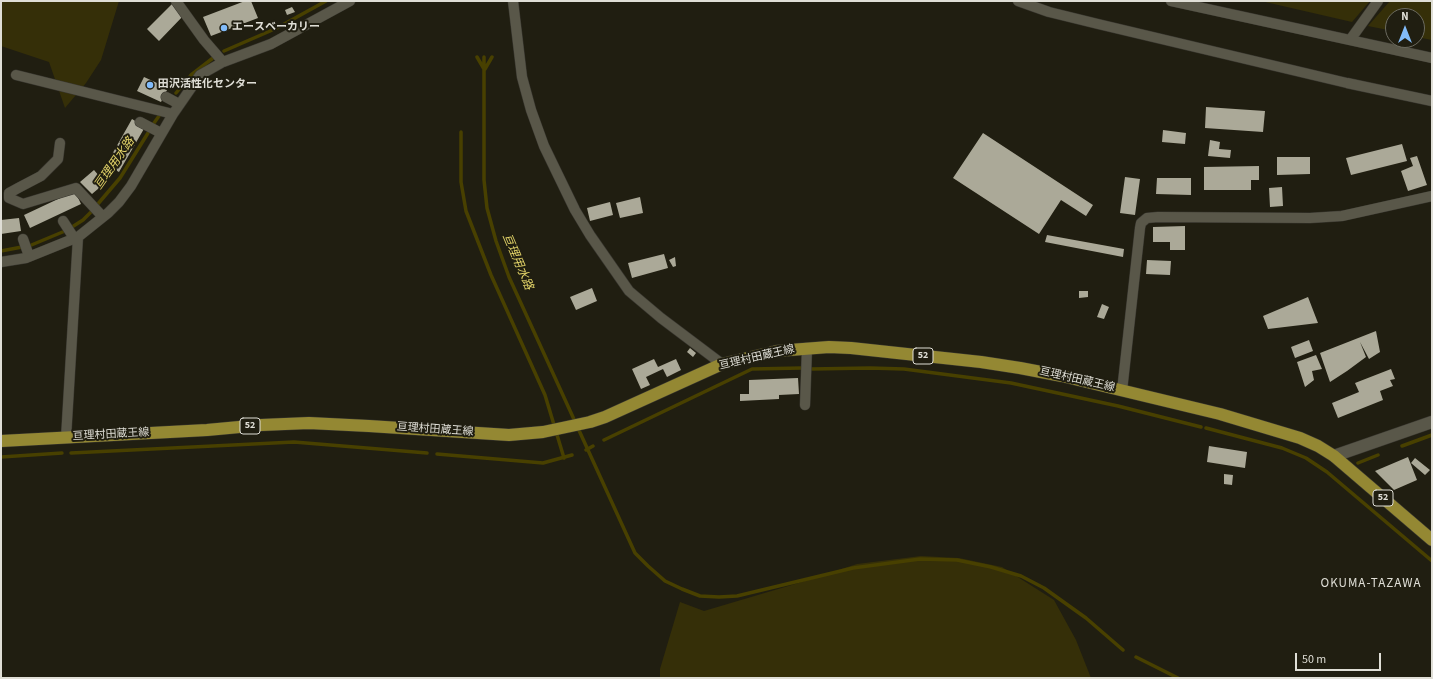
<!DOCTYPE html>
<html>
<head>
<meta charset="utf-8">
<style>
  body { margin:0 }
  #map { position:relative; width:1433px; height:679px; overflow:hidden; background:#201e11; font-family:"Source Sans 3",sans-serif }
  canvas { display:block }
  .frame { position:absolute; inset:0; border:2px solid #dfded6; pointer-events:none }
  .north { position:absolute; left:1385px; top:8px; width:40px; height:40px; box-sizing:border-box; background:#201e11; border:1px solid #6c6b60; border-radius:50%; rotate:0deg; font-size:11px; font-weight:700; line-height:16px; text-align:center; color:#dfded6 }
  .north::after { content:''; display:block; margin:auto; width:14px; height:18px; background:#82bcfa; clip-path:polygon(50% 0,100% 100%,50% 72%,0 100%) }
  .scale { position:absolute; left:1295px; top:653px; width:86px; height:18px; box-sizing:border-box; border:2px solid #dfded6; border-top:0; padding-left:5px; font-size:12px; line-height:14px; white-space:nowrap; color:#dfded6; -webkit-text-stroke:3px #201e11; paint-order:stroke }
</style>
</head>
<body>
<div id="map">
<canvas width="1433" height="679"></canvas>
<div class="frame"></div>
<div class="north">N</div>
<div class="scale">50 m</div>
</div>
<script>
const ctx = document.querySelector('canvas').getContext('2d');
ctx.lineJoin = 'round';
function fill(path, color) { ctx.fillStyle = color; ctx.fill(path, 'evenodd'); }
const toPath = rows => new Path2D(rows.map(r => 'M' + r).join(''));
function stroke(path, color, width, dash) { ctx.strokeStyle = color; ctx.lineWidth = width; ctx.lineCap = dash ? 'butt' : 'round'; ctx.setLineDash(dash || []); ctx.stroke(path); }
function label(font, color, halo, rows, align = 'center') {
  ctx.font = font + ' "Source Sans 3","Noto Sans JP",sans-serif'; ctx.lineWidth = 4; ctx.setLineDash([]); ctx.textBaseline = 'middle'; ctx.strokeStyle = halo; ctx.fillStyle = color; for (const [text, x, y, turn = 0] of rows) {
    ctx.save(); ctx.translate(x, y); ctx.rotate((+turn || 0) * Math.PI / 180); ctx.textAlign = isNaN(turn) ? turn : align; if (halo) ctx.strokeText(text, 0, 0); ctx.fillText(text, 0, 0); ctx.restore();
  }
}
fill(toPath([
  [1,1,119,1,101,60,86,83,65,108,49,62,1,46],
  [1261,1,1370,1,1352,22],
  [1390,1,1432,1,1432,40,1417,37,1417,16,1393,16,1393,31,1368,26],
  [921,556,959,558,1002,567,1054,600,1076,640,1091,678,660,678,660,669,680,602,704,611,795,584,857,564]
]), '#352f08');
stroke(toPath([
  [224,51,277,28,326,1],
  [477,57,484,69],
  [484,57,484,180,487,208,496,241,509,277,635,553,648,566,665,581,682,589,700,596,719,597,737,596,853,568,920,559,957,560,991,567,1021,576,1044,588,1086,618,1123,650],
  [485,69,492,57],
  [176,93,191,75,213,58],
  [154,123,159,116],
  [461,132,461,182,466,211,491,275,545,395,564,458],
  [97,205,120,178,148,133],
  [72,227,83,220,91,212],
  [29,246,65,231],
  [1,251,22,247],
  [811,369,870,368,904,369,1011,383,1118,406,1201,427],
  [1206,428,1282,448,1306,458,1327,472,1432,561],
  [604,440,752,369,802,368],
  [1402,446,1432,435],
  [586,450,593,446],
  [71,453,294,442,427,453],
  [437,454,543,463,572,455],
  [1,457,62,453],
  [1358,463,1378,455],
  [1136,657,1178,678]
]), '#484000', 3.5);
fill(toPath([
  [245,1,251,1,258,18,211,36,203,17],
  [172,4,184,15,159,41,147,29],
  [292,7,295,12,287,15,285,10],
  [144,77,168,88,161,102,137,91],
  [1206,107,1265,111,1263,132,1205,128],
  [132,119,145,127,119,172,106,165],
  [1163,130,1186,133,1185,144,1162,142],
  [983,133,1093,205,1086,216,1061,200,1039,234,953,178],
  [1210,140,1220,142,1219,149,1231,150,1230,158,1208,156],
  [1402,144,1407,161,1351,175,1346,158],
  [1417,156,1427,185,1408,191,1401,171,1413,166,1410,158],
  [1277,157,1310,157,1310,174,1277,175],
  [1259,166,1259,180,1251,180,1251,190,1204,190,1204,167],
  [94,170,105,183,92,194,80,182],
  [1125,177,1140,179,1135,215,1120,213],
  [1157,178,1191,178,1191,195,1156,194],
  [1282,187,1283,206,1270,207,1269,188],
  [75,191,81,204,30,228,24,215],
  [640,197,643,213,620,218,616,203],
  [610,202,613,215,590,221,587,208],
  [19,218,21,231,1,234,1,220],
  [1185,226,1185,250,1170,250,1170,242,1153,242,1153,227],
  [1047,235,1124,249,1123,257,1045,242],
  [664,254,668,268,632,278,628,263],
  [675,257,676,266,673,267,669,260],
  [1147,260,1171,261,1170,275,1146,274],
  [592,288,597,301,576,310,570,297],
  [1079,291,1088,291,1088,297,1079,298],
  [1308,297,1318,323,1268,329,1263,316],
  [1102,304,1109,307,1104,319,1097,317],
  [1376,331,1380,352,1369,359,1360,342,1366,357,1347,371,1330,382,1320,353],
  [1309,340,1313,351,1295,358,1291,347],
  [690,348,696,353,693,357,687,352],
  [1316,355,1322,369,1312,371,1314,380,1305,387,1297,362],
  [654,359,658,367,676,359,681,370,667,377,663,369,646,377,650,385,641,389,632,369],
  [1391,369,1395,379,1390,380,1393,386,1380,391,1383,400,1338,418,1332,403,1359,392,1355,383],
  [798,378,799,394,779,395,779,399,740,401,740,394,749,394,749,380],
  [1209,446,1247,452,1245,468,1207,462],
  [1408,457,1417,480,1394,490,1375,471],
  [1415,458,1430,470,1425,475,1411,463],
  [1224,474,1233,475,1232,485,1224,484]
]), '#aba998');
const street = toPath([
  [176,1,204,40,223,62],
  [513,1,522,77,531,110,544,146,575,210,590,235,629,291,661,318,722,364],
  [1018,1,1049,12,1098,24,1347,83,1432,101],
  [1171,1,1432,58],
  [1350,40,1378,1],
  [16,75,173,114],
  [166,97,179,104],
  [140,122,161,133],
  [60,143,58,159,41,176,20,187,9,193,9,198,23,204,76,188,103,217],
  [63,221,74,238],
  [23,239,29,256],
  [1,262,26,258,78,237,108,213,119,202,131,186,173,114,200,75,223,62,271,44,350,1],
  [1122,391,1140,228,1141,223,1147,218,1158,217,1310,218,1342,216,1432,196],
  [805,405,807,348],
  [66,438,78,237]
]);
const secondary = toPath([
  [1334,456,1432,422]
]);
const primary = toPath([
  [1,441,207,430,261,425,309,423,369,426,509,435,543,432,590,422,605,417,722,364,777,351,829,347,851,348,981,362,1020,368,1062,376,1220,414,1300,438,1318,446,1334,456,1432,540]
]);
stroke(street, '#393730', 11);
stroke(secondary, '#393730', 13);
stroke(primary, '#393730', 13);
stroke(street, '#595749', 10);
stroke(secondary, '#595749', 12);
stroke(primary, '#948833', 12);
for (const [x, y, r, color] of [
  [224,28,4,"#82bcfa"],
  [150,85,4,"#82bcfa"]
]) { const dot = new Path2D(); dot.arc(x, y, r, 0, 2 * Math.PI); ctx.fillStyle = color; ctx.fill(dot); stroke(dot, '#201e11', 1.5); }
for (const [x, y, w] of [
  [923,356,20],
  [250,426,20],
  [1383,498,20]
]) { const box = new Path2D(); box.roundRect(x - w / 2, y - 8, w, 16, 3); ctx.fillStyle = '#201e11'; ctx.fill(box); stroke(box, '#dfded6', 1); }
label('bold 10px', '#dfded6', null, [
  ["52",923,356],
  ["52",250,426],
  ["52",1383,498]
]);
label('bold 11px', '#dfded6', '#201e11', [
  ["エースベーカリー",232,28],
  ["田沢活性化センター",158,85]
], 'left');
label('11px', '#dfded6', '#201e11', [
  ["亘理村田蔵王線",757,358,-13],
  ["亘理村田蔵王線",1077,380,13],
  ["亘理村田蔵王線",435,430,4],
  ["亘理村田蔵王線",111,435,-3]
]);
label('italic 12px', '#e0d167', '#201e11', [
  ["亘理用水路",115,164,-55],
  ["亘理用水路",517,262,67]
]);
ctx.letterSpacing = '1px';
label('13px', '#dfded6', '#201e11', [
  ["OKUMA-TAZAWA",1371,584]
]);
ctx.letterSpacing = '0px';
</script>
</body>
</html>
